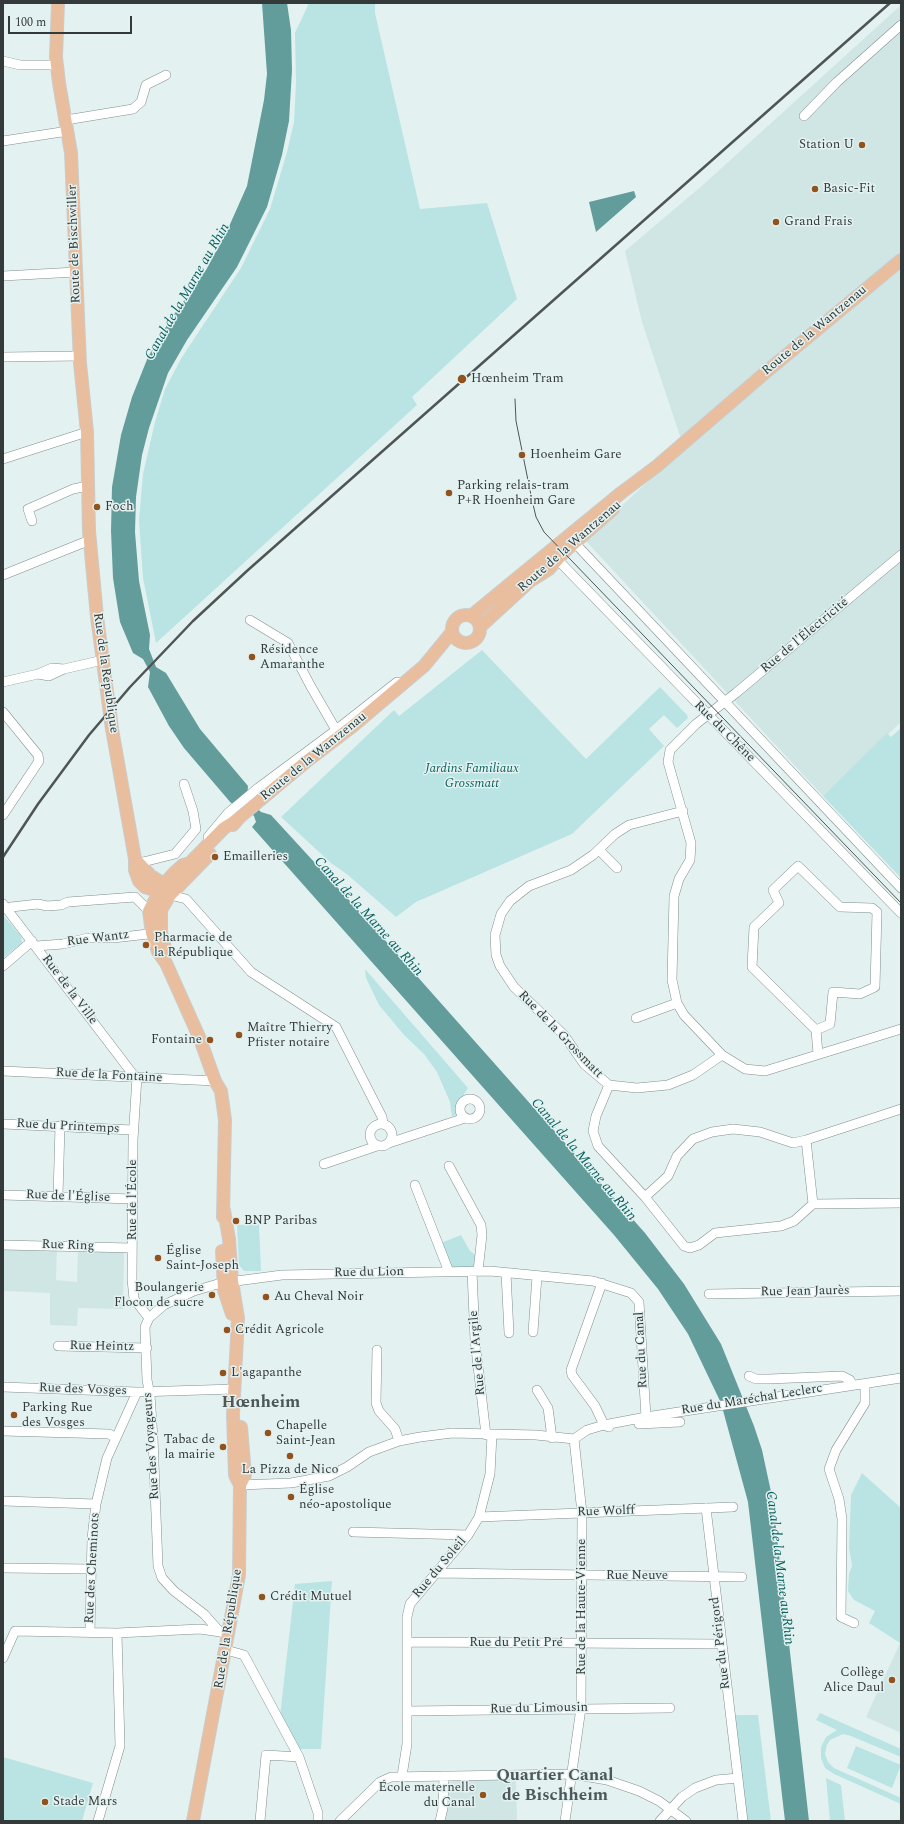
<!DOCTYPE html>
<html>
<head>
<meta charset="utf-8">
<style>
  body { margin:0 }
  #map { position:relative; width:904px; height:1824px; overflow:hidden; background:#e3f2f1; font-family:Spectral,serif }
  canvas { display:block }
  .frame { position:absolute; inset:0; border:4px solid #343a39; pointer-events:none }
  .scale { position:absolute; left:8px; top:16px; width:124px; height:18px; box-sizing:border-box; border:2px solid #343a39; border-top:0; padding-left:5px; font-size:12px; line-height:14px; white-space:nowrap; color:#343a39; -webkit-text-stroke:3px #e3f2f1; paint-order:stroke }
</style>
</head>
<body>
<div id="map">
<canvas width="904" height="1824"></canvas>
<div class="frame"></div>
<div class="scale">100 m</div>
</div>
<script>
const ctx = document.querySelector('canvas').getContext('2d');
ctx.lineJoin = 'round';
function fill(path, color) { ctx.fillStyle = color; ctx.fill(path, 'evenodd'); }
const toPath = rows => new Path2D(rows.map(r => 'M' + r).join(''));
function stroke(path, color, width, dash) { ctx.strokeStyle = color; ctx.lineWidth = width; ctx.lineCap = dash ? 'butt' : 'round'; ctx.setLineDash(dash || []); ctx.stroke(path); }
function label(font, color, halo, rows, align = 'center') {
  ctx.font = font + ' Spectral,serif'; ctx.lineWidth = 3; ctx.setLineDash([]); ctx.textBaseline = 'middle'; ctx.strokeStyle = halo; ctx.fillStyle = color; for (const [text, x, y, turn = 0] of rows) {
    ctx.save(); ctx.translate(x, y); ctx.rotate((+turn || 0) * Math.PI / 180); ctx.textAlign = isNaN(turn) ? turn : align; if (halo) ctx.strokeText(text, 0, 0); ctx.fillText(text, 0, 0); ctx.restore();
  }
}
fill(toPath([
  [901,5,901,722,823,796,585,540,684,448,642,322,625,251,704,184],
  [3,1248,57,1250,56,1280,77,1282,78,1250,124,1252,123,1309,78,1308,77,1326,50,1325,50,1293,3,1291],
  [901,1641,901,1733,866,1717],
  [452,1780,516,1780,517,1821,444,1821,448,1807,449,1783]
]), '#cfe6e5');
fill(toPath([
  [309,3,375,3,375,13,420,209,487,203,517,299,412,397,417,405,156,643,143,578,139,520,143,474,155,422,165,389,182,357,241,268,270,209,287,152,294,122,296,83,295,33],
  [482,650,586,759,660,687,687,715,688,718,677,728,664,715,649,729,664,746,572,834,416,902,396,917,348,875,331,863,281,817,394,710,399,716],
  [901,728,901,878,823,796,887,733,891,737],
  [3,915,21,936,22,943,3,958],
  [365,969,468,1088,457,1105,457,1115,452,1116,450,1102,437,1072,424,1054,404,1035,379,1005,366,978],
  [259,1224,261,1271,244,1271,239,1265,237,1225],
  [461,1235,470,1251,477,1256,476,1268,451,1269,441,1243],
  [862,1473,901,1508,900,1643,869,1623,875,1611,854,1600,848,1591,849,1574,852,1566,849,1547,851,1495],
  [332,1581,321,1749,299,1749,280,1716,295,1584],
  [820,1713,901,1749,901,1757,851,1736,843,1734,830,1740,827,1745,825,1754,828,1762,834,1768,901,1798,901,1804,834,1774,825,1768,821,1758,821,1747,826,1737,837,1730,816,1720],
  [735,1715,758,1715,771,1821,747,1821],
  [856,1746,901,1765,892,1788,847,1768],
  [3,1757,93,1783,82,1821,3,1821],
  [826,1778,841,1785,845,1821,830,1821]
]), '#b9e4e3');
fill(toPath([
  [262,3,287,3,291,30,292,70,289,121,282,155,267,207,237,267,187,340,168,373,149,428,142,455,136,497,135,532,139,581,150,635,149,649,156,667,166,673,200,729,248,786,247,797,250,801,261,812,271,815,360,912,645,1233,684,1284,721,1344,754,1426,762,1450,773,1501,809,1821,785,1821,748,1502,721,1403,688,1334,658,1289,614,1235,252,827,256,822,254,816,241,803,231,803,184,748,169,726,148,687,150,672,143,659,133,653,120,622,113,578,111,531,112,487,121,435,132,397,148,357,170,320,206,270,227,231,247,186,264,100,267,74],
  [634,191,636,197,596,232,589,202]
]), '#629d9c');
const minor = toPath([
  [3,61,20,65,57,65],
  [804,116,837,82,901,25],
  [66,120,133,109,141,102,146,85,166,75],
  [3,141,68,131],
  [3,276,76,272],
  [3,357,80,356],
  [3,459,87,432],
  [32,521,28,509,73,489,88,486],
  [571,539,901,888],
  [901,555,736,693,696,724,670,750,668,762,691,843,690,860,679,879,674,896,672,980,677,1003,684,1015,722,1055,745,1069,765,1071,901,1029],
  [554,556,901,913],
  [3,575,90,540],
  [250,620,288,643,310,685,336,730],
  [38,674,49,676,64,669],
  [3,682,38,674,52,668,64,669,103,660],
  [3,712,38,755,39,761,3,815],
  [683,811,629,825,615,834,593,855,571,870,529,886,510,901,501,914,495,935,496,955,500,966,514,987,564,1035,584,1064,609,1085,637,1088,668,1085,693,1075,722,1055],
  [208,837,228,813,258,788,336,730,397,682],
  [599,850,617,868],
  [139,863,175,854,196,829,193,811,184,784],
  [170,895,186,899,251,972,336,1027,382,1117,383,1124],
  [3,904,135,1077],
  [8,909,11,907,38,904,47,906,61,905,68,902,135,897,149,911],
  [36,946,63,944,88,938,113,938,157,933],
  [3,966,32,941],
  [636,1018,677,1003],
  [816,1030,830,1024,833,992,860,994,875,987,877,912,872,908,840,907,798,866,773,890,779,903,754,927,752,967,816,1030,818,1054],
  [3,1071,215,1081],
  [137,1077,133,1140,132,1279,134,1299,149,1318],
  [609,1085,596,1116,593,1131,598,1146,645,1197,668,1176,677,1156,693,1139,712,1132,733,1129,760,1132,793,1143,806,1140,813,1204,794,1221,781,1226,715,1233,699,1245,690,1248,684,1246,645,1197],
  '460 1109a10 10 0 1 1 20 0a10 10 0 1 1-20 0Z',
  '370 1135a11 11 0 1 1 22 0a11 11 0 1 1-22 0Z',
  [3,1124,133,1130],
  [806,1140,901,1109],
  [389,1143,465,1118],
  [324,1164,377,1146],
  [449,1166,481,1225,482,1235,478,1271],
  [415,1185,449,1272],
  [3,1195,133,1199],
  [58,1196,60,1126],
  [813,1204,901,1203],
  [3,1245,132,1248],
  [472,1271,475,1340,486,1435],
  [506,1273,509,1333],
  [602,1283,571,1370,572,1375,595,1406,604,1425,609,1427],
  [709,1294,901,1291],
  [533,1332,537,1276],
  [58,1346,147,1348],
  [377,1350,376,1403,379,1411,395,1429,399,1441],
  [749,1376,756,1379,769,1379,842,1376,850,1380,852,1385],
  [3,1387,137,1392,235,1389],
  [537,1390,548,1408,552,1438],
  [639,1424,680,1422],
  [3,1431,109,1434,116,1438],
  [240,1485,291,1483,329,1476,347,1467,369,1452,399,1441,420,1437,452,1433,536,1435,574,1439,587,1430,604,1425,646,1417,901,1378],
  [3,1501,96,1504],
  [706,1508,743,1821],
  [479,1517,733,1507],
  [353,1532,468,1535],
  [3,1568,91,1569],
  [435,1573,742,1577],
  [854,1623,841,1617,842,1519,839,1499,829,1469,836,1450,865,1403,865,1384],
  [90,1632,92,1538,96,1504,107,1458,137,1392],
  [229,1634,220,1632,204,1614,174,1591,162,1578,158,1566,153,1438,150,1395,147,1380,145,1327,149,1318,164,1305,194,1291,221,1283,282,1275,490,1271,593,1281,631,1293,639,1302,646,1417],
  [407,1642,721,1644],
  [226,1650,244,1655,299,1757,318,1813,318,1821],
  [3,1658,15,1631,117,1633,200,1629,220,1632],
  [407,1711,670,1708],
  [402,1776,407,1744,407,1617,410,1604,468,1535,479,1517,490,1474,492,1435],
  [98,1821,120,1746,117,1633],
  [260,1821,266,1755,299,1757],
  [340,1821,380,1782,391,1777,572,1774,607,1780,639,1791,659,1801,686,1821],
  [440,1821,443,1808,444,1776],
  [565,1821,581,1708,582,1513,574,1439],
  [660,1821,682,1797,695,1788,716,1780,738,1778]
]);
const major = toPath([
  [58,3,56,57,59,83,71,153,80,363,87,432,89,531,97,617,112,729,135,859,135,870,139,881,145,887,170,895],
  '452 629a14 14 0 1 1 28 0a14 14 0 1 1-28 0Z',
  [471,616,621,493,657,466,766,372,901,260],
  [481,626,530,581,549,569,564,552,613,509],
  [233,825,240,817,307,761,353,726,424,666,452,632],
  [135,859,151,876,164,884,167,890],
  [166,952,161,932,161,910,170,895,210,854],
  [223,1217,225,1120,221,1091,215,1081,200,1039,166,963,158,952,152,933,149,911,164,884,175,872,183,865,190,863,224,828,237,820],
  [222,1251,224,1290,232,1314],
  [240,1485,245,1475,241,1427],
  [193,1821,239,1575,240,1485,235,1475,233,1415,238,1318,232,1281,229,1239,224,1210]
]);
stroke(minor, '#818e8d', 10);
stroke(major, '#cacccc', 14);
stroke(minor, '#fff', 9);
stroke(major, '#e9be9e', 12);
stroke(toPath([
  [515,399,516,421,532,500,536,517,544,532,901,903]
]), '#4e5554', 1);
stroke(toPath([
  [3,857,38,804,89,735,130,687,193,621,248,570,890,3]
]), '#4e5554', 2.5);
for (const [x, y, r, color] of [
  [862,145,4,"#92521d"],
  [815,189,4,"#92521d"],
  [776,222,4,"#92521d"],
  [462,379,5,"#92521d"],
  [522,455,4,"#92521d"],
  [449,493,4,"#92521d"],
  [97,507,4,"#92521d"],
  [252,657,4,"#92521d"],
  [215,857,4,"#92521d"],
  [146,945,4,"#92521d"],
  [239,1035,4,"#92521d"],
  [210,1040,4,"#92521d"],
  [236,1221,4,"#92521d"],
  [158,1258,4,"#92521d"],
  [212,1295,4,"#92521d"],
  [266,1297,4,"#92521d"],
  [227,1330,4,"#92521d"],
  [223,1373,4,"#92521d"],
  [14,1415,4,"#92521d"],
  [268,1433,4,"#92521d"],
  [223,1447,4,"#92521d"],
  [290,1456,4,"#92521d"],
  [291,1497,4,"#92521d"],
  [262,1597,4,"#92521d"],
  [892,1680,4,"#92521d"],
  [483,1795,4,"#92521d"],
  [45,1802,4,"#92521d"]
]) { const dot = new Path2D(); dot.arc(x, y, r, 0, 2 * Math.PI); ctx.fillStyle = color; ctx.fill(dot); stroke(dot, '#e3f2f1', 1.5); }
label('13px', '#343a39', '#e3f2f1', [
  ["Station U",854,145,"right"],
  ["Basic-Fit",823,189],
  ["Grand Frais",784,222],
  ["Hœnheim Tram",471,379],
  ["Hoenheim Gare",530,455],
  ["Parking relais-tram",457,486],
  ["P+R Hoenheim Gare",457,501],
  ["Foch",105,507],
  ["Résidence",260,650],
  ["Amaranthe",260,665],
  ["Emailleries",223,857],
  ["Pharmacie de",154,938],
  ["la République",154,953],
  ["Maître Thierry",247,1028],
  ["Pfister notaire",247,1043],
  ["Fontaine",202,1040,"right"],
  ["BNP Paribas",244,1221],
  ["Église",166,1251],
  ["Saint-Joseph",166,1266],
  ["Boulangerie",204,1288,"right"],
  ["Flocon de sucre",204,1303,"right"],
  ["Au Cheval Noir",274,1297],
  ["Crédit Agricole",235,1330],
  ["L'agapanthe",231,1373],
  ["Parking Rue",22,1408],
  ["des Vosges",22,1423],
  ["Chapelle",276,1426],
  ["Saint-Jean",276,1441],
  ["Tabac de",215,1440,"right"],
  ["la mairie",215,1455,"right"],
  ["La Pizza de Nico",290,1470,"center"],
  ["Église",299,1490],
  ["néo-apostolique",299,1505],
  ["Crédit Mutuel",270,1597],
  ["Collège",884,1673,"right"],
  ["Alice Daul",884,1688,"right"],
  ["École maternelle",475,1788,"right"],
  ["du Canal",475,1803,"right"],
  ["Stade Mars",53,1802]
], 'left');
label('13px', '#343a39', '#e3f2f1', [
  ["Route de Bischwiller",75,244,-92],
  ["Route de la Wantzenau",815,331,-40],
  ["Route de la Wantzenau",570,547,-41],
  ["Rue de l'Électricité",805,636,-40],
  ["Rue de la République",105,673,82],
  ["Rue du Chêne",724,732,45],
  ["Route de la Wantzenau",314,757,-39],
  ["Rue Wantz",98,939,-7],
  ["Rue de la Ville",69,990,53],
  ["Rue de la Grossmatt",560,1035,46],
  ["Rue de la Fontaine",109,1076,3],
  ["Rue du Printemps",68,1127,3],
  ["Rue de l'Église",68,1197,2],
  ["Rue de l'École",133,1200,-90],
  ["Rue Ring",68,1246,2],
  ["Rue du Lion",369,1273,-1],
  ["Rue Jean Jaurès",805,1292,-1],
  ["Rue Heintz",102,1347,1],
  ["Rue du Canal",642,1350,-93],
  ["Rue de l'Argile",478,1353,-95],
  ["Rue des Vosges",83,1390,2],
  ["Rue du Maréchal Leclerc",752,1400,-9],
  ["Rue des Voyageurs",152,1446,-94],
  ["Rue Wolff",606,1512,-2],
  ["Rue des Cheminots",93,1568,-87],
  ["Rue du Soleil",440,1568,-50],
  ["Rue Neuve",637,1576],
  ["Rue de la Haute-Vienne",582,1607,-90],
  ["Rue de la République",229,1629,-81],
  ["Rue du Petit Pré",516,1643],
  ["Rue du Périgord",721,1643,-97],
  ["Rue du Limousin",539,1709,-1]
]);
label('italic 13px', '#0c6261', '#e3f2f1', [
  ["Jardins Familiaux",472,769],
  ["Grossmatt",472,784]
]);
label('italic 14px', '#08605f', '#e3f2f1', [
  ["Canal de la Marne au Rhin",188,292,-60],
  ["Canal de la Marne au Rhin",368,917,48],
  ["Canal de la Marne au Rhin",583,1160,50],
  ["Canal de la Marne au Rhin",779,1568,83]
]);
label('bold 17px', '#4d5959', '#e3f2f1', [
  ["Hœnheim",261,1404],
  ["Quartier Canal",555,1777],
  ["de Bischheim",555,1797]
]);
</script>
</body>
</html>
